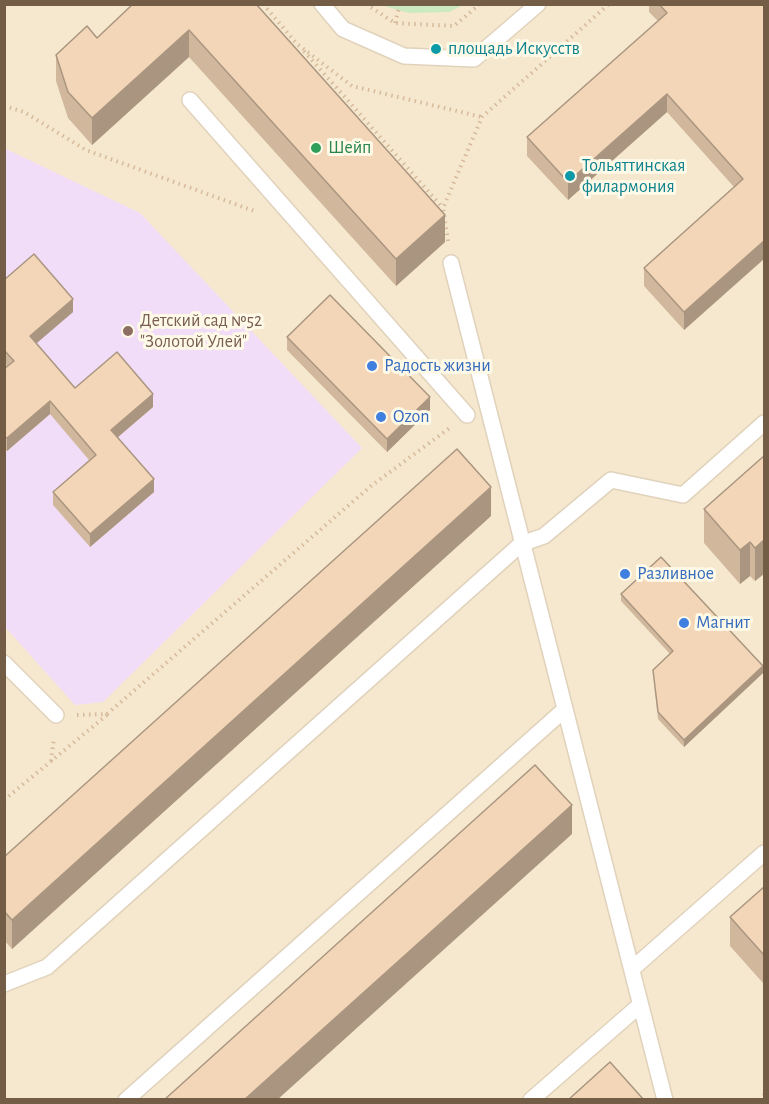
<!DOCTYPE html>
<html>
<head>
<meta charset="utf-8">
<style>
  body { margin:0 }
  #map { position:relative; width:769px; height:1104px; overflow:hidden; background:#fdf5e0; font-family:"Alegreya Sans",sans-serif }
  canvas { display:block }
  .frame { position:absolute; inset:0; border:6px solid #745d47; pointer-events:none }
</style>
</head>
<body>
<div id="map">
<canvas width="769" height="1104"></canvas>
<div class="frame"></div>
</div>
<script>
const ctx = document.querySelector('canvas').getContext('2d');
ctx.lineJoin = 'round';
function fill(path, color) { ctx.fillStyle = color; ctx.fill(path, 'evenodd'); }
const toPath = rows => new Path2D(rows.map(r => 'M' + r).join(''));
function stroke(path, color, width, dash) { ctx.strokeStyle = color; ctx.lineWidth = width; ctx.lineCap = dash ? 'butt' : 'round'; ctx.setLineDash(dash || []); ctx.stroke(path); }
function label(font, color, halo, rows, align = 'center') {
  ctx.font = font + ' "Alegreya Sans",sans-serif'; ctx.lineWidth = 6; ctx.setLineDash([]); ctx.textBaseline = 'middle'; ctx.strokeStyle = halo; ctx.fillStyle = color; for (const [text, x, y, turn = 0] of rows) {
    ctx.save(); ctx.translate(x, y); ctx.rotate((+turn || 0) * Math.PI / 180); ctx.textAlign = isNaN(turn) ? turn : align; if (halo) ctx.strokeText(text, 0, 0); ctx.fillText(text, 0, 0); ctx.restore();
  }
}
fill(toPath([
  [5,5,764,5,764,1099,5,1099]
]), '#f5e8ce');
fill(toPath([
  [4,148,140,213,362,448,103,702,75,705,5,627]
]), '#f2ddf9');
fill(toPath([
  [381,5,463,5,449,12,409,13]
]), '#cbeabf');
const lane = toPath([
  [322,4,343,29,404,56,474,59,538,4],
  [190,100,467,415],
  [451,263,665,1100],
  [4,663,56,715],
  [632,969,764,853],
  [4,984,47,967,521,544,544,536,611,480,683,495,764,423],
  [126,1100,564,710],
  [531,1100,640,1005]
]);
stroke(lane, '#e1d2bc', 18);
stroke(toPath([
  [263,4,297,44,352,86,482,117],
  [366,4,395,23,454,26,480,4],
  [395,23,400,4],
  [304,51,443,208],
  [4,106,24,112,86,150,257,212],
  [448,241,443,208,482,117,609,4],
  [77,715,107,714,371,486,451,427],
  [51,761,54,738],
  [4,800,107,715],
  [759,1100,764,1095]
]), '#d7ba9b', 4, [1.5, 4.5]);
stroke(lane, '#fff', 15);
fill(toPath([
  [256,4,445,242,396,286,189,57,92,145,68,118,56,81,56,55,97,38],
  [649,4,765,4,765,258,684,330,644,286,644,268,734,187,667,112,568,200,527,156,527,137,658,21,649,12],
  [4,280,73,312,36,343,75,388,153,407,118,437,154,492,90,547,53,505,53,492,89,460,50,414,7,451,4,448,4,369,7,366,4,363],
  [287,337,430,410,387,452,287,350],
  [765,455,765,573,755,581,750,576,740,584,704,543,704,509],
  [491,516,12,949,4,940,4,857],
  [621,594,763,673,684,747,658,719,653,670,670,654,621,601],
  [765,886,765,982,763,983,730,946,730,917]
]), '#d1b89d');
fill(toPath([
  [189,30,189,57,92,145,92,118],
  [667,94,667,112,568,200,568,182],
  [445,215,445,242,396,286,396,259],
  [765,240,765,258,684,330,684,312],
  [73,299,73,312,30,349,30,336],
  [153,394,153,407,111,443,111,430],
  [430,397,430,410,387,452,387,439],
  [50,401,50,414,7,451,7,438],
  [154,479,154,492,90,547,90,534],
  [491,487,491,516,12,949,12,920],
  [765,539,765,573,755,581,755,548],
  [750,542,750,576,740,584,740,550],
  [763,666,763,673,684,747,684,740],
  [572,805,572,834,277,1100,244,1100],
  [765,953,765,982,763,983,763,954]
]), '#aa9680');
const building = toPath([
  [133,4,256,4,445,215,396,259,189,30,92,118,68,92,56,55,87,26,97,38,133,4],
  [659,4,765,4,765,240,684,312,644,268,743,179,667,94,568,182,527,137,667,13,659,4],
  [34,254,73,299,30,336,75,388,117,352,153,394,111,430,154,479,90,534,53,492,96,455,50,401,7,438,4,436,4,369,14,361,4,350,4,280,34,254],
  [330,295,430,397,387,439,287,337,330,295],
  [457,449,491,487,12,920,4,911,4,857,457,449],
  [765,455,765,539,755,548,750,542,740,550,704,509,765,455],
  [661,557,763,666,684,740,658,712,653,670,673,651,621,594,661,557],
  [535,765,572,805,244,1100,164,1100,535,765],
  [765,886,765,953,763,954,730,917,765,886],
  [610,1062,644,1100,568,1100,610,1062]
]);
fill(building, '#f3d6b7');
stroke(building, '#aa9680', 1.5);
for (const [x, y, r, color] of [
  [436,49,6,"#0f9aa8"],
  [316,148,6,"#2e9e5b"],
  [570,176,6,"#0f9aa8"],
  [128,331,6,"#8d6e63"],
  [372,366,6,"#3f7fe0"],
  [381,417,6,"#3f7fe0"],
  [625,574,6,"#3f7fe0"],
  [684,623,6,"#3f7fe0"]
]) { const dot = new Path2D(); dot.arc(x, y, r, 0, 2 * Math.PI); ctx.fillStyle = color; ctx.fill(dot); stroke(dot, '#fff9e7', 2); }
label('18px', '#0d838f', '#fff9e7', [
  ["площадь Искусств",448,49],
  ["Тольяттинская",582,166],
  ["филармония",582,187]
], 'left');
label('18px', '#27864d', '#fff9e7', [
  ["Шейп",328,148]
], 'left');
label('18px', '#785e54', '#fff9e7', [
  ["Детский сад №52",140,321],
  ["\"Золотой Улей\"",140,342]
], 'left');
label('18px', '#366cbe', '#fff9e7', [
  ["Радость жизни",384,366],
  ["Ozon",393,417],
  ["Разливное",637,574],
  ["Магнит",696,623]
], 'left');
</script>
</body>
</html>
